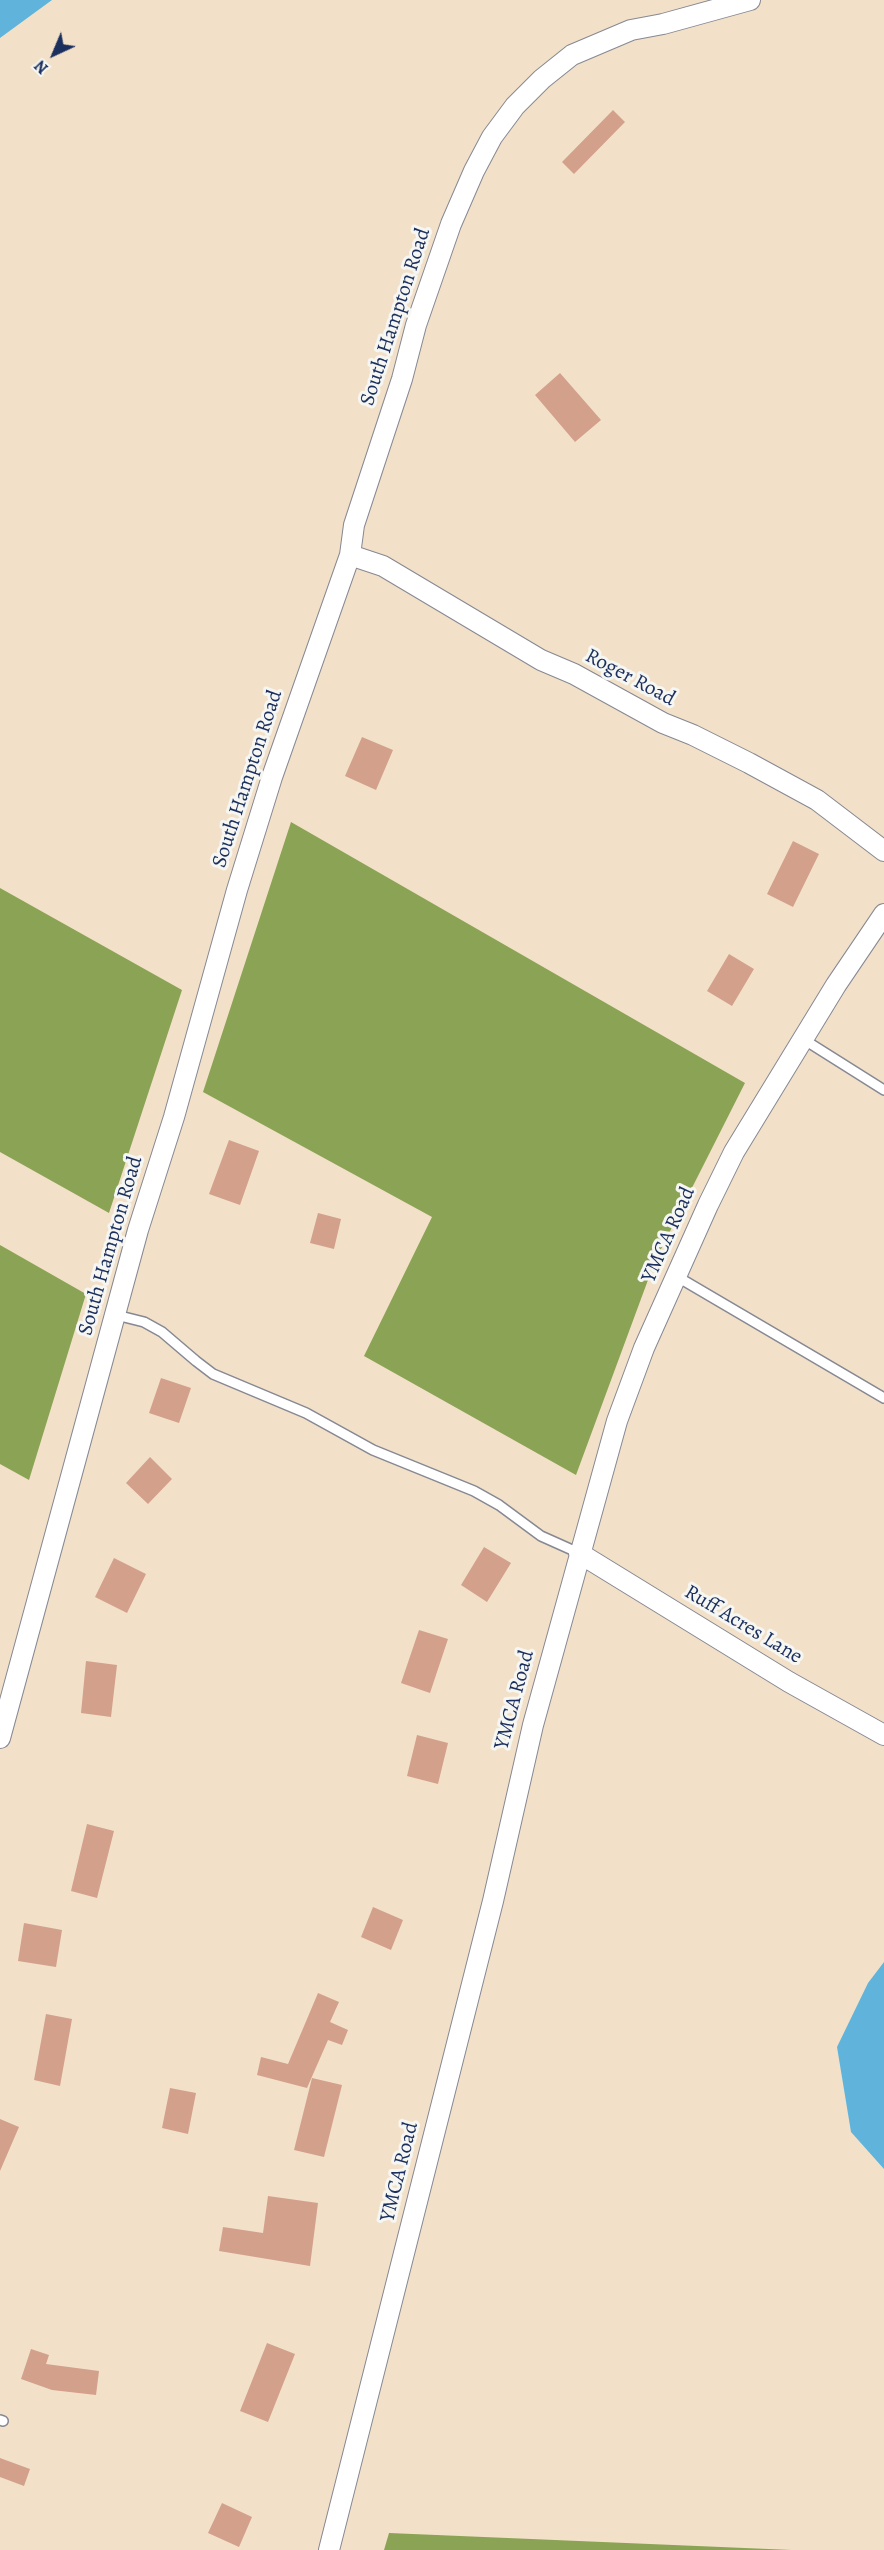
<!DOCTYPE html>
<html>
<head>
<meta charset="utf-8">
<style>
  body { margin:0 }
  #map { position:relative; width:884px; height:2550px; overflow:hidden; background:#f2e1c8; font-family:Alegreya,serif }
  canvas { display:block }
  .north { position:absolute; left:24px; top:24px; width:60px; height:60px; -webkit-text-stroke:4px #f6f6f2; paint-order:stroke; rotate:224deg; font-size:16px; font-weight:700; line-height:24px; text-align:center; color:#1b2f5e }
  .north::after { content:''; display:block; margin:auto; width:21px; height:27px; background:#1b2f5e; clip-path:polygon(50% 0,100% 100%,50% 72%,0 100%) }
</style>
</head>
<body>
<div id="map">
<canvas width="884" height="2550"></canvas>
<div class="north">N</div>
</div>
<script>
const ctx = document.querySelector('canvas').getContext('2d');
ctx.lineJoin = 'round';
function fill(path, color) { ctx.fillStyle = color; ctx.fill(path, 'evenodd'); }
const toPath = rows => new Path2D(rows.map(r => 'M' + r).join(''));
function stroke(path, color, width, dash) { ctx.strokeStyle = color; ctx.lineWidth = width; ctx.lineCap = dash ? 'butt' : 'round'; ctx.setLineDash(dash || []); ctx.stroke(path); }
function label(font, color, halo, rows, align = 'center') {
  ctx.font = font + ' Alegreya,serif'; ctx.lineWidth = 6; ctx.setLineDash([]); ctx.textBaseline = 'middle'; ctx.strokeStyle = halo; ctx.fillStyle = color; for (const [text, x, y, turn = 0] of rows) {
    ctx.save(); ctx.translate(x, y); ctx.rotate((+turn || 0) * Math.PI / 180); ctx.textAlign = isNaN(turn) ? turn : align; if (halo) ctx.strokeText(text, 0, 0); ctx.fillText(text, 0, 0); ctx.restore();
  }
}
fill(toPath([
  [291,822,745,1083,655,1261,576,1475,364,1356,432,1217,203,1092],
  [0,888,182,990,109,1213,0,1152],
  [0,1245,86,1294,29,1480,0,1464],
  [389,2533,792,2550,384,2550]
]), '#8ba354');
fill(toPath([
  [0,0,52,0,0,38],
  [884,1962,884,2169,851,2132,837,2047,868,1983]
]), '#60b4dc');
fill(toPath([
  [613,110,625,122,574,174,562,162],
  [560,373,601,420,575,442,535,395],
  [362,737,393,750,376,790,345,776],
  [793,841,819,854,793,907,767,894],
  [729,954,754,969,732,1006,707,991],
  [229,1140,259,1151,240,1205,209,1194],
  [318,1213,341,1219,334,1249,310,1243],
  [161,1378,191,1388,179,1423,149,1413],
  [150,1457,172,1479,148,1504,126,1483],
  [484,1547,511,1563,487,1602,461,1585],
  [114,1558,146,1574,127,1613,95,1597],
  [419,1630,448,1639,430,1693,401,1683],
  [86,1661,117,1665,111,1717,81,1713],
  [417,1735,448,1743,438,1784,407,1776],
  [87,1824,114,1831,97,1898,71,1891],
  [373,1907,403,1920,391,1950,361,1937],
  [24,1923,62,1930,56,1967,18,1961],
  [318,1993,339,2002,330,2022,348,2030,342,2045,328,2040,307,2088,257,2075,261,2057,288,2064],
  [46,2014,72,2019,60,2086,34,2080],
  [312,2078,342,2085,324,2157,294,2150],
  [170,2088,196,2093,188,2134,162,2128],
  [0,2119,19,2127,0,2171],
  [268,2196,318,2203,310,2266,219,2251,223,2227,263,2233],
  [267,2343,295,2354,268,2422,240,2411],
  [31,2349,49,2355,46,2364,99,2371,96,2395,52,2390,21,2379],
  [0,2458,30,2469,24,2486,0,2477],
  [222,2503,252,2517,239,2547,208,2533]
]), '#d3a08c');
const service = toPath([
  [803,1039,884,1090],
  [676,1276,884,1398],
  [116,1315,144,1322,162,1332,196,1361,213,1374,306,1413,373,1450,474,1491,499,1505,541,1536,579,1553],
  [0,2420,3,2421]
]);
const minor = toPath([
  [350,555,383,566,541,660,574,674,663,723,693,735,749,763,817,800,884,851],
  [579,1553,789,1682,884,1735],
  [0,1738,138,1230,174,1117,237,890,272,777,350,555,354,525,402,379,416,325,451,224,474,171,492,137,515,106,542,79,572,55,631,30,663,24,750,0],
  [329,2550,493,1901,533,1725,617,1421,644,1348,708,1205,734,1152,836,985,884,914]
]);
stroke(service, '#868893', 12);
stroke(minor, '#868893', 22);
stroke(service, '#fff', 9);
stroke(minor, '#fff', 20);
label('21px', '#1b2f5e', '#f6f6f2', [
  ["South Hampton Road",396,317,-72],
  ["Roger Road",630,678,28],
  ["South Hampton Road",248,779,-72],
  ["YMCA Road",669,1235,-66],
  ["South Hampton Road",111,1246,-74],
  ["Ruff Acres Lane",743,1625,31],
  ["YMCA Road",515,1700,-75],
  ["YMCA Road",400,2172,-76]
]);
</script>
</body>
</html>
